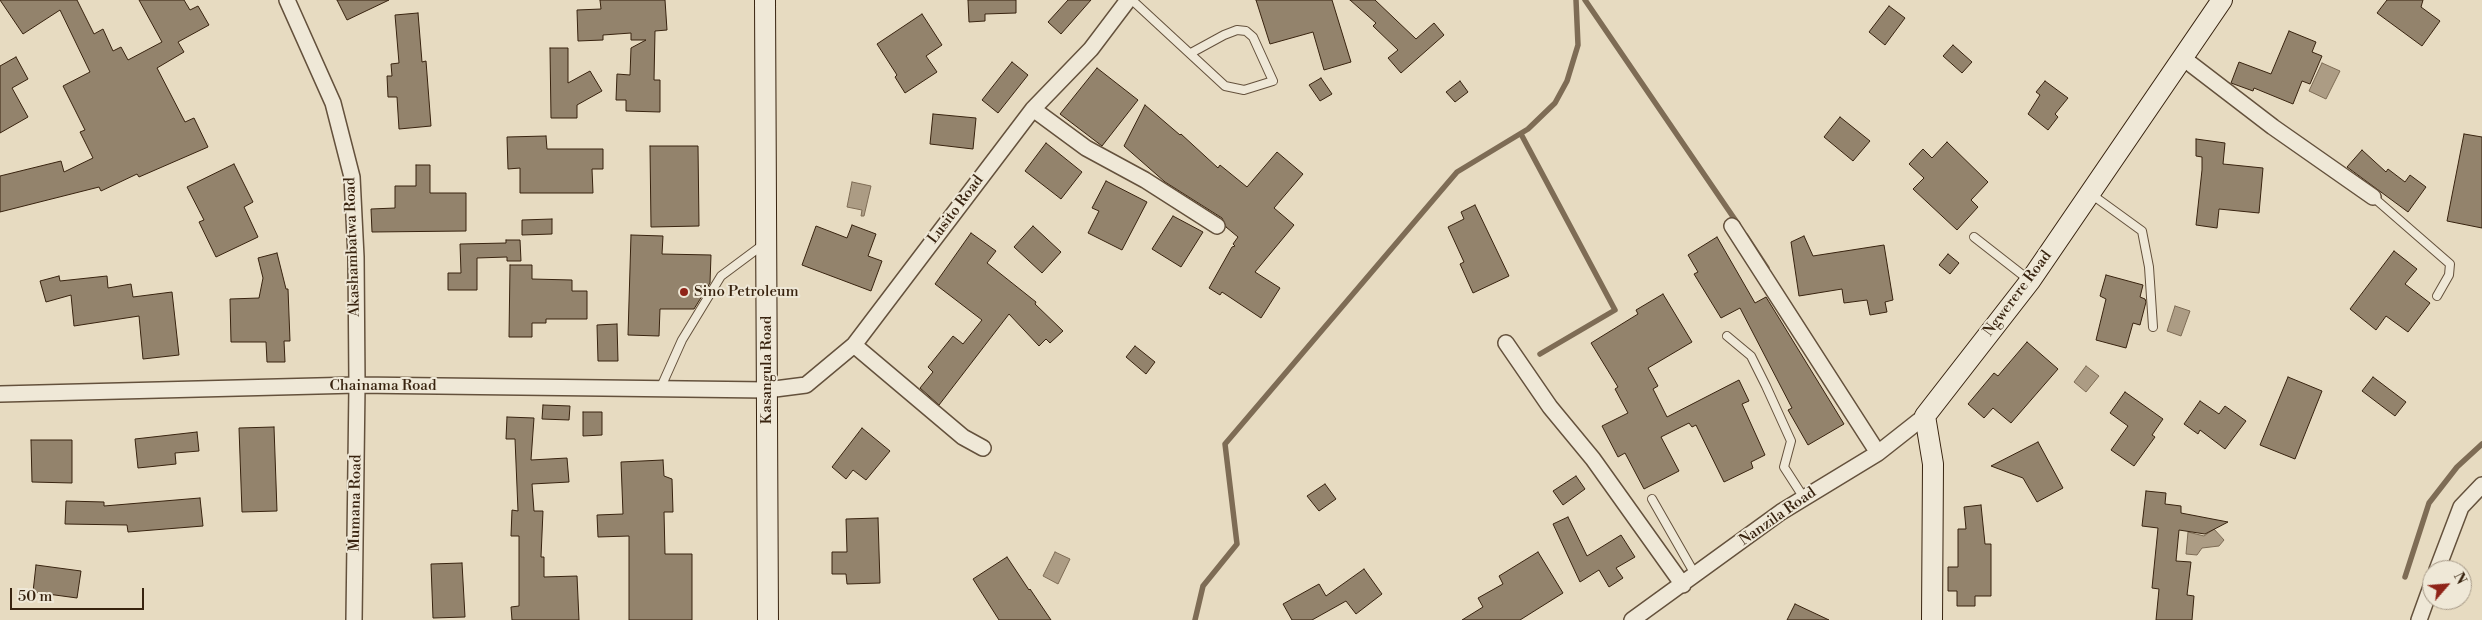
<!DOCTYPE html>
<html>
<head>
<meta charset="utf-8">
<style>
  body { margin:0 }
  #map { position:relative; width:2482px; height:620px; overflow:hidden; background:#e7dbc1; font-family:"Libre Bodoni",serif }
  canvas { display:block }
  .north { position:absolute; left:2422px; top:560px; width:50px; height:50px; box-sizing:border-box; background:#efe8d7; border:1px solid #a69987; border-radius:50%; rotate:63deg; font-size:14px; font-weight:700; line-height:20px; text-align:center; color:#38230f }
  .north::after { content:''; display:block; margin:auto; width:18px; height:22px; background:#8f2418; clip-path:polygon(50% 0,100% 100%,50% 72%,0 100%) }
  .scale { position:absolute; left:10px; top:588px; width:134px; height:22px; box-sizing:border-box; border:2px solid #38230f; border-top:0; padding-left:6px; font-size:15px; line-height:18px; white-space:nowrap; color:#38230f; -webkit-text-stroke:4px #efe8d7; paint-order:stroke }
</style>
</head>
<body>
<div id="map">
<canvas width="2482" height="620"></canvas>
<div class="north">N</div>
<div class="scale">50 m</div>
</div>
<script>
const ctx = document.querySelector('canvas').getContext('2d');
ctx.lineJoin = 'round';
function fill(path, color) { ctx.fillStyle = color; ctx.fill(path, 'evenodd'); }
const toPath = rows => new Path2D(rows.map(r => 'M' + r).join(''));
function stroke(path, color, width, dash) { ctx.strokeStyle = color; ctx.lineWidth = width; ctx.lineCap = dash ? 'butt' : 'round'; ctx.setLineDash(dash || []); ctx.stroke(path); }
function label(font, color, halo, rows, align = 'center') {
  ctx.font = font + ' "Libre Bodoni",serif'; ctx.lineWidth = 4; ctx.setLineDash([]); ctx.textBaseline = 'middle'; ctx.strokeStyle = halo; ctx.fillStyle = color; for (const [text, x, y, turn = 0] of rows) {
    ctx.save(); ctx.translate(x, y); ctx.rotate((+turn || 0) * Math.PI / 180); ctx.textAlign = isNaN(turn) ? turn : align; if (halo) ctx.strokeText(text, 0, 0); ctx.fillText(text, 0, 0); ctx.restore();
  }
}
const water = toPath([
  [2322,63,2340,71,2326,99,2309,91,2322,63],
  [852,182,871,186,864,216,861,216,862,210,847,207,852,182],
  [2175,306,2190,311,2181,336,2167,331,2175,306],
  [2086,366,2099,376,2086,392,2074,382,2086,366],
  [2214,529,2224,540,2219,546,2202,548,2197,555,2186,554,2188,532,2204,536,2214,529],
  [1055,552,1070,559,1058,584,1043,576,1055,552]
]);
fill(water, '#ac9c84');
stroke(water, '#7e6c55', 1);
stroke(toPath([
  [1585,0,1738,224],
  [1521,134,1615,310,1540,354],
  [1746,236,1767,268],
  [2405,577,2429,503,2457,467,2482,444],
  [1195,620,1203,586,1237,544,1225,444,1457,172,1528,129,1555,103,1567,81,1578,45,1576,0]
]), '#7e6c55', 5.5);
const building = toPath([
  [0,0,77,0,94,34,103,29,113,51,121,47,128,60,162,42,139,0,184,0,190,10,198,6,209,25,178,42,184,52,157,68,185,122,194,118,208,147,139,177,137,174,101,191,99,187,0,212,0,176,61,161,64,172,93,158,80,132,85,130,63,86,90,72,60,10,23,34,0,0],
  [337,0,389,0,347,20,337,0],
  [600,0,665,0,667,30,655,31,654,80,660,80,660,112,626,111,626,100,616,100,617,74,630,75,631,48,646,40,631,40,631,33,603,35,603,40,578,41,577,10,601,9,600,0],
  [968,0,1016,0,1016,13,985,14,985,21,969,22,968,0],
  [1068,0,1091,0,1061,34,1048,22,1068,0],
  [1256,0,1332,0,1351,62,1324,70,1313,32,1270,44,1256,0],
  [1350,0,1375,0,1416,39,1434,23,1444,35,1401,73,1388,58,1398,50,1373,26,1376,23,1350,0],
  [2387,0,2423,0,2421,7,2440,21,2422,46,2377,13,2387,0],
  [1889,6,1905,18,1885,45,1869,32,1889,6],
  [418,13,422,62,426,61,431,126,399,129,397,97,388,97,387,76,392,76,391,64,399,63,395,15,418,13],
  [922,14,942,45,926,56,937,72,905,93,895,77,897,75,877,44,922,14],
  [2289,31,2316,42,2312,52,2322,56,2310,84,2302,81,2293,104,2254,88,2253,91,2231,83,2239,62,2271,74,2289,31],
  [1953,45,1972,62,1962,73,1943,56,1953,45],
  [550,48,568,48,568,83,590,71,602,91,577,105,577,118,551,118,550,48],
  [16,57,28,79,12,88,28,117,0,133,0,66,16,57],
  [1012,62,1028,75,998,113,982,100,1012,62],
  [1097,68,1138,100,1102,146,1060,114,1097,68],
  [1321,78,1332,94,1320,101,1309,85,1321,78],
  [1460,81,1468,92,1455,102,1446,92,1460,81],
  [2045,81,2068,98,2055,114,2058,117,2048,130,2028,114,2040,95,2036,92,2045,81],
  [1145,105,1180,135,1181,134,1218,168,1220,165,1247,187,1277,152,1303,174,1274,208,1294,225,1255,272,1280,288,1261,318,1222,292,1220,295,1209,288,1232,247,1235,246,1233,244,1238,237,1226,227,1222,218,1165,182,1124,146,1145,105],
  [933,114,976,118,973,149,930,144,933,114],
  [1840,117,1870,141,1853,161,1824,137,1840,117],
  [2464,134,2482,137,2482,228,2447,221,2464,134],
  [546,136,547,149,603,149,603,169,592,169,593,193,520,193,520,168,508,169,507,137,546,136],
  [2196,139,2225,143,2223,164,2263,168,2259,213,2219,209,2217,228,2196,225,2202,170,2202,157,2196,156,2196,139],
  [1947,142,1988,182,1971,200,1978,207,1957,230,1913,189,1924,178,1909,164,1923,149,1932,158,1947,142],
  [1046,143,1082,172,1061,199,1025,171,1046,143],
  [650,146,698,146,699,226,651,227,650,146],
  [2362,150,2386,172,2388,169,2405,182,2410,175,2426,187,2408,212,2347,167,2362,150],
  [234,164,253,202,244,207,258,237,216,257,199,222,204,220,187,187,234,164],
  [416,165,430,165,430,193,466,193,466,231,372,232,371,209,395,208,395,186,416,186,416,165],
  [1106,181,1147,202,1122,250,1088,233,1099,211,1092,208,1106,181],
  [1475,205,1509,276,1473,293,1460,264,1464,262,1448,227,1464,219,1461,212,1475,205],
  [1173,216,1203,232,1181,267,1152,249,1173,216],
  [552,219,552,234,522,235,522,220,552,219],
  [852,225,876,234,868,256,882,261,871,291,802,265,816,226,847,238,852,225],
  [1033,226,1061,252,1042,273,1014,247,1033,226],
  [971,233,996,251,987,263,1036,302,1035,304,1063,331,1050,343,1046,339,1039,346,1009,314,939,405,920,388,933,372,928,367,953,336,963,344,982,320,935,284,971,233],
  [631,235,663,236,662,254,711,255,710,283,694,309,660,309,659,336,628,335,631,235],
  [1804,236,1813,256,1884,245,1893,300,1885,302,1887,312,1870,315,1867,300,1844,303,1842,289,1799,296,1791,242,1804,236],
  [1717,237,1755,303,1766,297,1844,424,1808,445,1788,410,1792,408,1740,308,1721,318,1694,274,1698,272,1688,255,1717,237],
  [506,240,520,240,521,261,507,261,507,257,477,258,477,290,448,290,448,273,461,273,460,244,506,243,506,240],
  [2394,251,2417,269,2405,284,2430,303,2408,332,2386,316,2376,330,2350,309,2394,251],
  [277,253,286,289,288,289,290,341,284,341,285,362,267,362,266,342,231,342,230,299,259,298,263,278,258,258,277,253],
  [1948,254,1959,263,1950,274,1939,265,1948,254],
  [510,265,532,265,532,279,572,280,572,291,587,291,587,319,546,319,546,323,532,323,532,337,509,337,510,265],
  [2106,275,2143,285,2140,297,2145,299,2146,302,2140,325,2133,323,2126,348,2096,340,2106,299,2100,296,2106,275],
  [59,276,60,281,107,276,108,288,131,284,133,297,172,292,179,355,143,359,139,316,74,326,71,295,46,302,40,281,59,276],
  [1663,294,1692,342,1648,368,1658,386,1653,389,1667,417,1739,380,1749,401,1742,404,1765,455,1751,462,1753,468,1724,482,1696,425,1692,427,1689,423,1661,437,1679,471,1644,489,1625,453,1618,457,1602,426,1628,413,1615,389,1618,387,1591,343,1638,314,1636,310,1663,294],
  [617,324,618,361,598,361,597,325,617,324],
  [2027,342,2058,369,2011,423,1993,408,1984,418,1968,404,1994,373,1998,376,2027,342],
  [1135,346,1155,362,1146,374,1126,357,1135,346],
  [2288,377,2322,391,2295,459,2260,445,2288,377],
  [2373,377,2406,402,2395,416,2362,391,2373,377],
  [2125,392,2163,419,2152,435,2155,437,2134,466,2111,450,2128,426,2110,413,2125,392],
  [2200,401,2219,414,2225,406,2246,421,2225,449,2200,430,2198,434,2184,424,2200,401],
  [543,405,570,406,569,420,542,419,543,405],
  [583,412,602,412,602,435,583,436,583,412],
  [507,417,534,418,531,460,567,458,569,482,532,484,534,511,543,511,541,557,544,557,544,577,577,576,579,620,512,620,511,607,519,606,519,536,511,536,512,510,518,511,515,439,506,439,507,417],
  [274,427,277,511,242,512,239,428,274,427],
  [862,428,890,451,866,480,853,470,846,479,832,467,862,428],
  [197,432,199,451,175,453,176,464,138,468,135,439,197,432],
  [31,440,72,440,72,483,32,482,31,440],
  [2038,442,2063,488,2037,502,2023,478,1991,466,2038,442],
  [663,460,664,476,672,479,673,512,664,512,665,554,692,554,692,620,629,620,629,536,598,537,597,515,623,514,621,462,663,460],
  [1576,476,1585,489,1563,505,1553,491,1576,476],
  [1325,484,1336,499,1319,511,1307,496,1325,484],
  [2146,491,2166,493,2165,504,2181,506,2181,513,2228,522,2205,534,2179,530,2176,561,2191,562,2187,595,2194,596,2192,620,2156,620,2159,589,2152,588,2158,528,2142,526,2146,491],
  [200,498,203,526,128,532,127,525,65,524,66,501,104,502,104,506,200,498],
  [1981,505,1985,544,1991,544,1991,596,1975,596,1975,606,1957,606,1957,591,1948,591,1948,567,1958,567,1958,529,1966,529,1964,507,1981,505],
  [1568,517,1587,556,1621,535,1635,557,1616,568,1623,578,1609,587,1599,570,1580,582,1553,524,1568,517],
  [878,518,880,583,847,584,846,574,832,574,832,552,847,552,846,519,878,518],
  [1538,552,1563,593,1520,620,1462,620,1483,607,1478,598,1503,584,1499,576,1538,552],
  [1007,557,1029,590,1030,589,1051,620,999,620,973,579,1007,557],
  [462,563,465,617,433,618,431,564,462,563],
  [36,565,81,571,77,598,33,592,36,565],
  [1364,569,1382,594,1356,614,1346,601,1312,620,1292,620,1283,604,1319,584,1326,596,1364,569],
  [1795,604,1829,620,1787,620,1795,604]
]);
fill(building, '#93836c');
stroke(building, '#38230f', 1);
const lane = toPath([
  [1132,0,1225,86,1244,90,1273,81,1253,37,1246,31,1237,30,1224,35,1191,53],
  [2091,194,2142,231,2149,267,2153,327],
  [2373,197,2450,264,2449,275,2437,296],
  [1974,237,2029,280],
  [1727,336,1751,356,1766,386,1791,441,1784,467,1804,498],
  [661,387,682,340,721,276,764,244],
  [1652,499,1696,576]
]);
const street = toPath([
  [287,0,333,103,352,177,356,257,357,385,354,620],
  [2183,58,2273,127,2373,197],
  [1033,109,1086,148,1145,180,1217,226],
  [1732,226,1878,453],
  [1506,343,1550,407,1593,459,1683,585],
  [854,345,963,437,983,448],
  [0,394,357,385,767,390,806,385,854,345,1033,109,1091,49,1128,0],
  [2437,570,2461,507,2482,485],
  [1632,620,1781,512,1878,453,1925,416],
  [2419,620,2432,584]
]);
const secondary = toPath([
  [765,0,768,620],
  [1932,620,1933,464,1925,416,2030,281,2222,0]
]);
stroke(lane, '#64513c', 10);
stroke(street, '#64513c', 18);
stroke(secondary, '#38230f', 22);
stroke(lane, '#efe8d7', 8);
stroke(street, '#efe8d7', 15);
stroke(secondary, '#efe8d7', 20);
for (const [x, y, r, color] of [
  [684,292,5,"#8f2418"]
]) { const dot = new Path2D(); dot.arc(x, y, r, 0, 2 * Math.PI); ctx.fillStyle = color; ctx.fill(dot); stroke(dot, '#efe8d7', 2); }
label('15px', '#38230f', '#efe8d7', [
  ["Lusito Road",956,210,-53],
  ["Akashambatwa Road",353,247,-92],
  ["Ngwerere Road",2018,294,-53],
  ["Kasangula Road",767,370,-90],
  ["Chainama Road",383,386],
  ["Mumana Road",356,503,-89],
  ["Nanzila Road",1778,517,-35]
]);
label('15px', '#38230f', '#efe8d7', [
  ["Sino Petroleum",694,292]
], 'left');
</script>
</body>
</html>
